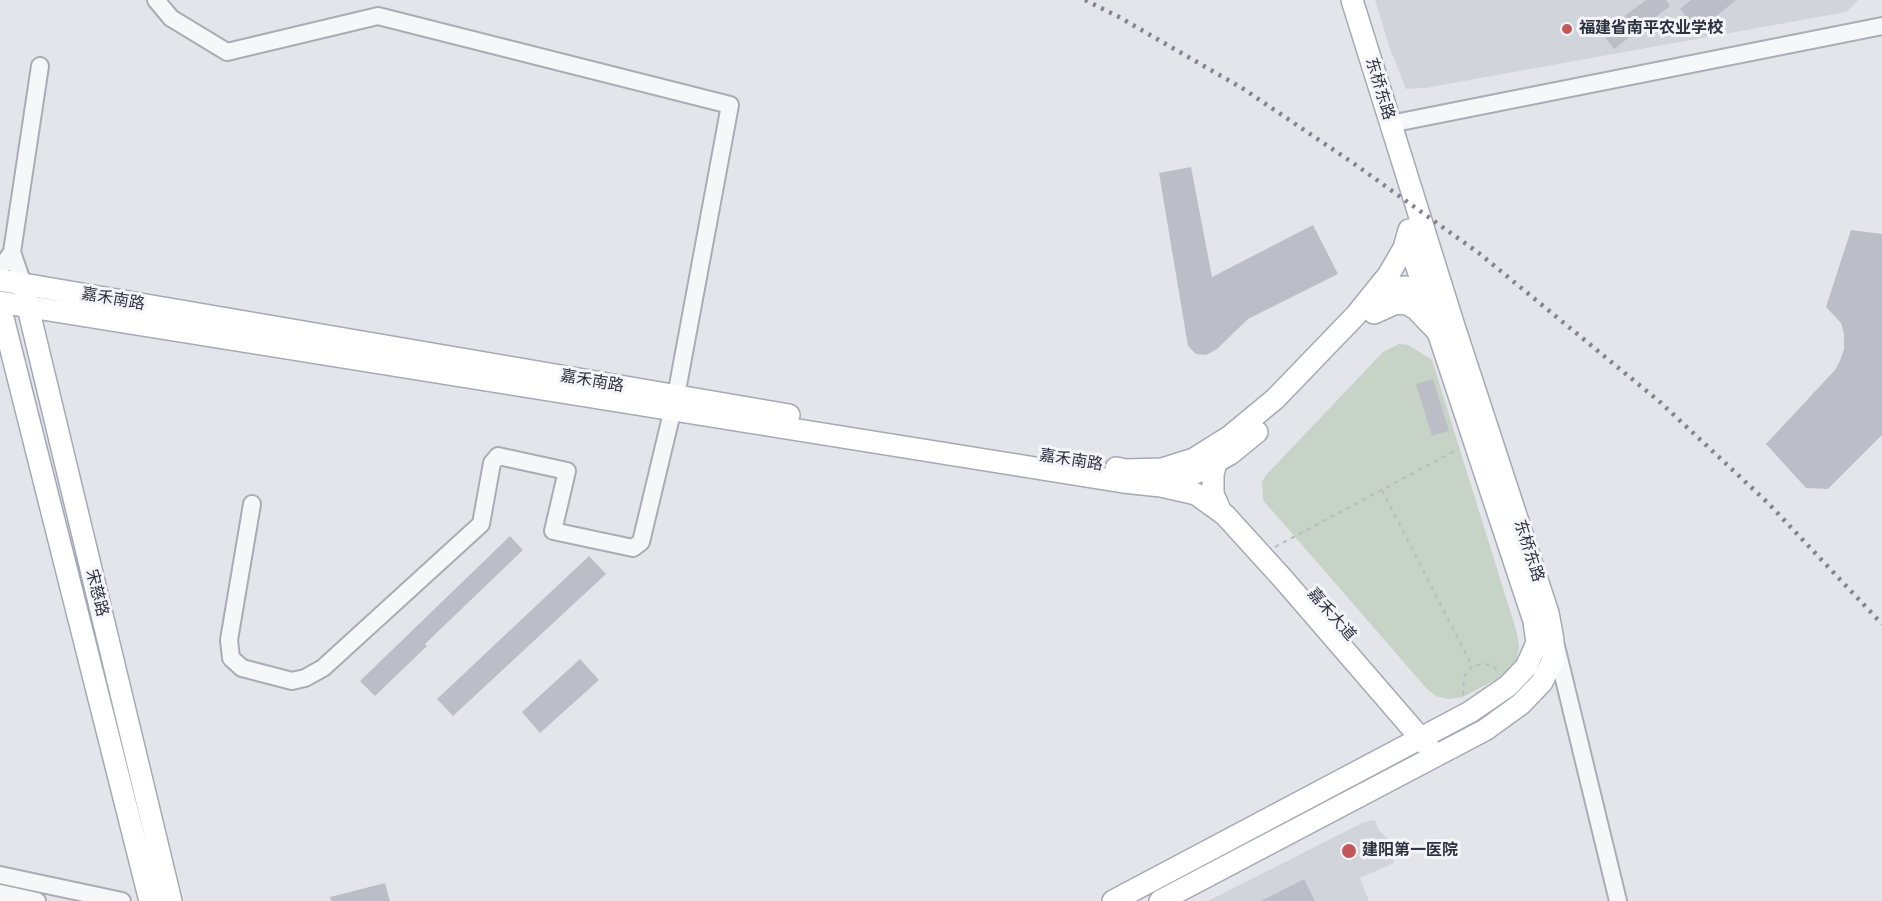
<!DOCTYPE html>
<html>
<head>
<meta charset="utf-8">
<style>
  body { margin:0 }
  canvas { display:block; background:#e4e5ea }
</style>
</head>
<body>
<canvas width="1882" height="901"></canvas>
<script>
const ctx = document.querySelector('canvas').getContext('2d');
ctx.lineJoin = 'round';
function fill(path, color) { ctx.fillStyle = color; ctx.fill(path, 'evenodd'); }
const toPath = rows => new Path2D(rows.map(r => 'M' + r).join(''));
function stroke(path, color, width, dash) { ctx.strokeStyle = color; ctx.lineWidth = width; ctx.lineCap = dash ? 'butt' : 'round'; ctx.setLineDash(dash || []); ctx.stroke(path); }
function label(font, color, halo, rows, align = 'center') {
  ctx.font = font + ' "Nunito Sans","Noto Sans SC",sans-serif'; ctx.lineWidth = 6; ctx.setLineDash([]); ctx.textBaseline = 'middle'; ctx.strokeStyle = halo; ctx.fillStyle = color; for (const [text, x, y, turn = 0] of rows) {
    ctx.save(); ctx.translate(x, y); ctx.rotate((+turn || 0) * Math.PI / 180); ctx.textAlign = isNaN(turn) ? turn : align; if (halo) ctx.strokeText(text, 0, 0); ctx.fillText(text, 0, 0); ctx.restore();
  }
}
fill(toPath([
  [1375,0,1858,0,1846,12,1425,88,1406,89,1389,46],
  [1375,820,1378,829,1388,839,1394,863,1360,878,1369,901,1208,901,1364,822]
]), '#d2d4dc');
fill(toPath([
  [1399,344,1408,345,1432,360,1517,633,1519,647,1515,666,1497,679,1463,697,1448,699,1436,696,1427,689,1263,500,1262,481,1268,473,1383,352]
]), '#c7d3c6');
fill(toPath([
  [1646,0,1666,0,1670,6,1614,49,1602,33],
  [1691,0,1736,0,1698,31,1680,9],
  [1191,167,1212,277,1313,225,1338,274,1248,319,1217,349,1206,355,1196,354,1188,346,1159,173],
  [1851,230,1882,234,1882,435,1828,489,1806,488,1766,444,1835,370,1840,361,1844,349,1844,334,1841,323,1826,307],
  [1433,379,1449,431,1432,436,1416,384],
  [510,536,523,550,425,644,427,646,375,696,360,681],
  [589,556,606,574,453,716,437,699],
  [580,659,599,680,540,733,522,712],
  [1304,879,1315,901,1261,901],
  [385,883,390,901,331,901,330,897]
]), '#bcbec7');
const minor = toPath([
  [156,0,171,18,227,52,378,16,730,105,676,396,641,542,633,548,553,531,567,471,498,456,492,463,481,524,323,668,305,678,292,681,242,668,231,658,229,640,252,504],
  [1390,124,1882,26],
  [12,252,23,284],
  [0,269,12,252,40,66],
  [1556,646,1618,901],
  [0,875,122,901],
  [0,893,37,901]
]);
const major = toPath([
  [1409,231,1414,258,1436,326],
  [0,280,789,415],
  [25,295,171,901],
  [1373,297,1387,288,1406,287,1421,294,1432,304],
  [0,302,1123,482,1161,486,1196,494,1225,515,1284,580,1436,756],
  [0,306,150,901],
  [1219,453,1213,474,1213,494,1221,512],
  [1116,468,1126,470,1162,469,1194,459,1229,437,1275,399,1356,315,1389,274,1404,248,1409,230],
  [1163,485,1180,481,1216,462,1230,454,1257,432],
  [1113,901,1470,712,1508,686,1526,667,1537,643,1534,621,1438,332,1416,309,1407,304,1396,303,1374,313],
  [1160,901,1485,730,1521,704,1542,682,1553,660,1553,640,1548,613,1454,326,1352,0]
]);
stroke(minor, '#a9acb4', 20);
stroke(major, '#a4a9b5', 24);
stroke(toPath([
  [1382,490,1472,666],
  [1275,547,1458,449],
  [1463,695,1464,677,1472,666,1484,664,1491,665,1498,671]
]), '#babcc2', 2, [4.5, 4.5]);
stroke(minor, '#f6f7f9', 16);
stroke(major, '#fff', 21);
stroke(toPath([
  [1085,0,1119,17,1242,88,1356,165,1480,254,1660,402,1768,503,1882,624]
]), '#7f8392', 4.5, [3, 6]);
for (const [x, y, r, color] of [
  [1567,29,6,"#c25658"],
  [1349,851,8,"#c25658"]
]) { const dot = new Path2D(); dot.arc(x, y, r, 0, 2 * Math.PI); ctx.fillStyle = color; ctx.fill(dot); stroke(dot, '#f3f5f8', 2); }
label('bold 16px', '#2d3241', '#f3f5f8', [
  ["福建省南平农业学校",1579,29],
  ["建阳第一医院",1362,851]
], 'left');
label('16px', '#2d3241', '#f3f5f8', [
  ["东桥东路",1379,89,73],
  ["嘉禾南路",113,300,10],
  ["嘉禾南路",592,382,10],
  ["嘉禾南路",1071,461,9],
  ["东桥东路",1528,551,72],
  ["宋慈路",96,593,76],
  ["嘉禾大道",1331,615,49]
]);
</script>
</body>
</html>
